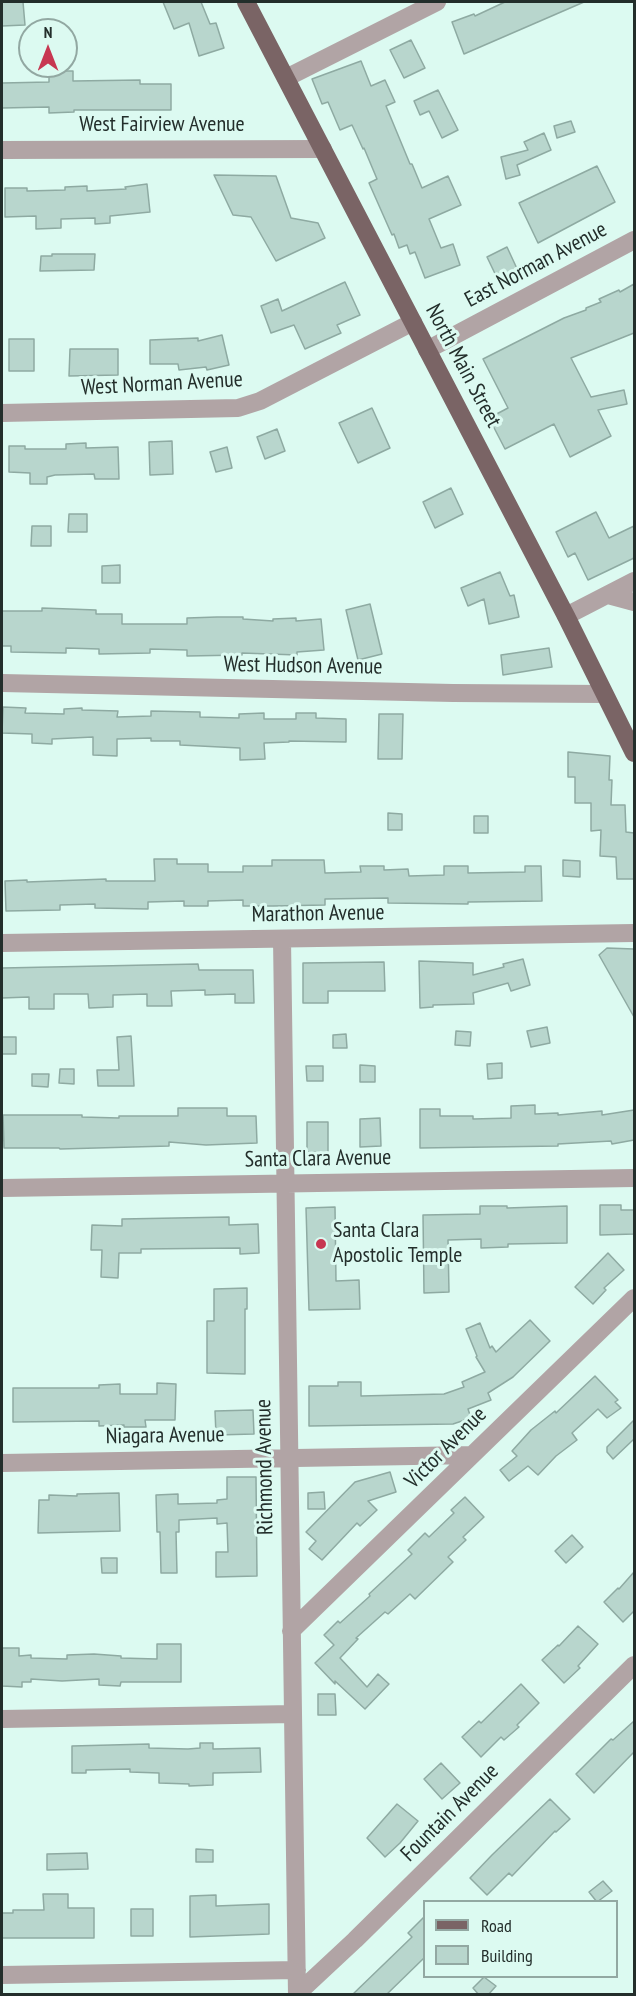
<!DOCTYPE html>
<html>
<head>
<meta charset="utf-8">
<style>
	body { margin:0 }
	#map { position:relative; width:636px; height:1996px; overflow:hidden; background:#dcfaf1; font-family:"PT Sans Narrow",sans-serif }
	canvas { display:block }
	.frame { position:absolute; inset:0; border:3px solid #232e2b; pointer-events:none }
	.legend { position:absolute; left:423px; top:1900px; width:195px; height:78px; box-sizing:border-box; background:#dcfaf1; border:2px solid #92a8a2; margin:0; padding:8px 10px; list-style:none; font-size:18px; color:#232e2b }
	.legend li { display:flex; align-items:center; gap:12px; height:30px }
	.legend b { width:30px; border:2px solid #92a8a2 }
	.north { position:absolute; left:18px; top:18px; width:60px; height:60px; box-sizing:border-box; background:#dcfaf1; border:2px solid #92a8a2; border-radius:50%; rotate:0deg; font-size:16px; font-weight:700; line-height:24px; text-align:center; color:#232e2b }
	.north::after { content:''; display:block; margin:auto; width:21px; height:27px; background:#c73751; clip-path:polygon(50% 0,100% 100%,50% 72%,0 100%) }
</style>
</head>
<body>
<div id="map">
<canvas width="636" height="1996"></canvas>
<div class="frame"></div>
<ul class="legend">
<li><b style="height:8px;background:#7a6465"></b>Road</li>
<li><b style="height:16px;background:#b8d6cd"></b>Building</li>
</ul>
<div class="north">N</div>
</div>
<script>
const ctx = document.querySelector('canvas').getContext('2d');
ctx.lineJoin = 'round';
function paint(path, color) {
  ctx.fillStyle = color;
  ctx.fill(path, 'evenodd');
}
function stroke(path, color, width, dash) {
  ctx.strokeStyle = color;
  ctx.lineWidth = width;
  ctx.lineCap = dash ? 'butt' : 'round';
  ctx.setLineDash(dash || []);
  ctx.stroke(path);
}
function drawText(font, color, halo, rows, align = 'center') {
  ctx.font = font + ' "PT Sans Narrow",sans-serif';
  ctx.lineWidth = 6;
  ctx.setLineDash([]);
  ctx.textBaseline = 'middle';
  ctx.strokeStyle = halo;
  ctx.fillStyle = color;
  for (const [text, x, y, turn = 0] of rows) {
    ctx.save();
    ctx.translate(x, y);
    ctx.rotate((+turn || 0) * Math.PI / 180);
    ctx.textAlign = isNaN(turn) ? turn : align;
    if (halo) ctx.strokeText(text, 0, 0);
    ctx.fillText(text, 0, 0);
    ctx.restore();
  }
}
const building = new Path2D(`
	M2,2h21l2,23 -23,1z
	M163,2h38l9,22 6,-1 8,25 -25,8 -10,-33 -15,6z
	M505,2h79l-120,52 -12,-32 22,-8 1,2z
	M411,40l14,28 -21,10 -14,-28z
	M361,61l10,25 14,-6 10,22 -9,4 24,58h2l10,24 26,-12 13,29 -32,14 12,29 12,-4 7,21 -35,13 -10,-26 -5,2 -3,-9 -8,3 -5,-14 -2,1 -23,-52 8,-4 -13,-31 -1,1 -11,-24 -12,5 -12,-28 -6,2 -10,-25z
	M49,71h24v10l67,-1v4h31v26h-97v2l-25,1v-6l-47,1v-25l47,-1z
	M438,90l20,40 -16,8 -13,-27 -9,4 -6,-14z
	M571,121l4,11 -18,6 -3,-12z
	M544,133l7,17 -34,15 3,10 -14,4 -5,-22 27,-7 -4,-8z
	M597,166l18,36 -77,41 -19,-40z
	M214,175l62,1 15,42 27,5 7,15 -49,23 -25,-44 -18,-2z
	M147,184l3,28 -40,4v7l-15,1v-6l-34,1v9l-25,1v-13l-31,1v-29h22v3l38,-1v-3l22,-1v5l39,-2 -1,-2z
	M507,247l12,26 -20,9 -12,-25z
	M52,254h43l-1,16 -54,1 1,-15h11z
	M345,282l15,33 -23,10 4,8 -36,16 -11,-24 -23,8 -10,-27 17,-7 4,12z
	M634,284v49l-63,25 20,39 33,-7 3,14 -29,6 13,26 -41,21 -16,-33 -49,25 -16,-31 19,-10 -25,-49 81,-41 22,-8v-2l15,-6 -2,-3 20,-9 1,2z
	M222,335l7,30 -22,5 -1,-3 -27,3 -1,-6h-28v-24l48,-2v3z
	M9,339h25v32h-25z
	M70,349h48v26l-49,1z
	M372,408l18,40 -32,15 -19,-40z
	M277,429l8,22 -20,8 -8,-22z
	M172,441l1,33 -23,1 -1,-33z
	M86,443v5l32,-1 1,32h-24l-1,-5 -39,1 -8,2v7h-17v-11l-21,-1v-26h16v3h41v-5z
	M227,447l5,21 -16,4 -6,-20z
	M451,488l12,26 -28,14 -12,-26z
	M596,512l13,26 25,-12v32l-46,22 -13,-27 -7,4 -12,-25z
	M69,514h18v18h-19z
	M32,526h19v20h-20z
	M120,565v18h-18v-17z
	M500,572l10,24 4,-1 5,22 -30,7 -5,-25 -16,7 -7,-18z
	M370,604l12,50 -24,6 -12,-50z
	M42,608l54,2v4h26v10h65v-6l30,-1h26v2l30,2v-2l23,-1v3l25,-2 3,31 -27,2v3l-55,-2v2l-55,1v-6l-37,-1v4l-51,1v-5l-33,-1v5l-55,-1v-6h-9v-35h40z
	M549,648l3,19 -49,8 -2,-20z
	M3,707l23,1 -1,5 39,1v-5l18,-1v2l36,1 -1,6 34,-1v-5l49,1v5l39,1v-4l25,-1v6h32v-6h20v5l30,1v23l-57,-1v1l-25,1 1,16 -25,1v-12l-60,-3v-4h-29v-3l-34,1v17l-24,-1v-18l-41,2v5l-20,-1v-9l-30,-1z
	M379,714h24l-1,45h-24z
	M568,752l42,4 -1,24h3l-1,25h14l1,27 8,1v46h-17l-1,-22 -16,-1 1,-26 -10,1v-28h-16v-26h-7z
	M388,813l14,1v16h-14z
	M474,816h14v17h-14z
	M154,859h23v5h31v8h35v-6h29v-6h52l1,13 36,-1 -1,-6h24v4l24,-1 1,7 35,-1v-9h24v7l57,-1v-6h16l1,35 -74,1v2l-80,-1v-5l-63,1v6l-52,1h-30v-6l-35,1v5h-24v-5l-36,1v7l-53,-1v-4l-35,1v5l-54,1 -1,-30 22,-1v2l79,-3v2h49z
	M563,860l17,1v16l-17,-1z
	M607,948l27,1v68l-35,-62z
	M523,959l7,26 -19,6 -3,-8 -35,10 1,11 -41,1v2l-13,1 -1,-47 54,2v12l31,-8 -1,-3z
	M384,962l1,29h-57v12h-25v-40z
	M198,964l1,6h54l1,33h-19v-9l-30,1v-5l-34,1 1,15h-25v-12l-34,1v12l-24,1 -1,-14h-34v15h-25v-12l-27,1v-30z
	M547,1027l3,16 -19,4 -4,-16z
	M456,1031l15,1 -1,14 -15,-1z
	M346,1034l1,14h-14v-13z
	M131,1036l3,50h-36l-1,-16h22l-2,-33z
	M2,1037h14v17h-14z
	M502,1063v15l-14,1 -1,-15z
	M360,1065l15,1v16h-15z
	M306,1066h17v15h-16z
	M60,1069h14v15l-15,-1z
	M32,1074h17l-1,13 -16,-1z
	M535,1105v9l23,-1v2l44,-4v4l32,-5v30l-22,4 -1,-3 -53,3v2l-138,2v-39h20v7h33v3l38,-1v-12z
	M178,1108h49v8h29l1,27 -51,2 -37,-3v4l-109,3 -1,-1h-55l-1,-33h79v2l37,1v-2h59z
	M380,1118l1,28 -21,1v-28z
	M307,1122h21v30h-21z
	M600,1205h21v5h13v24l-34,1z
	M480,1206h27v2l60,-2v37l-59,1v3l-27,1v-9l-33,1 1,52 -25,1 -1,-78 57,-1z
	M335,1207l1,74 23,-1 1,29 -51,1 -3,-102z
	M229,1217v8l29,-1 1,29 -19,1v-6l-99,1v4h-22l-1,25 -17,-1 1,-27h-11l1,-25 30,1v-7z
	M608,1253l16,17 -20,18 2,2 -13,14 -18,-17z
	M247,1288v21h-2v65l-38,-1v-52h7v-32z
	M530,1320l20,21 -37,36 -25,16 3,7 -23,9 3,9 -18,6 -144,2v-40h29v-4h23v14l83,-2 20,-7 -2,-5 23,-10 -9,-15 1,-1 -11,-27 14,-6 10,25 2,-2 4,6z
	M595,1376l23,24 -3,2 6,6 -14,10 -9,-9 -26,24 5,7 -21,16 -18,19 -10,-9 -19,15 -9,-11 17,-14 -5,-5 19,-21 24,-19 1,2z
	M157,1383l19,1 -1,36h-30l1,7h-22v-2l-25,1v-5l-86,1v-34h86v-3l21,-1v10h37z
	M253,1410l1,24 -38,1 -1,-24z
	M634,1420v19l-21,20 -6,-7v-5z
	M390,1472l6,20 -28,9 9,9 -17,16 -3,-3 -35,37 -13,-11 7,-8 -10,-9 49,-50z
	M227,1477h29l1,99 -41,1v-25h12l-1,-29 -10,1v-6l-38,2v12h-3l1,41h-16l-1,-41h-3l-1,-37 22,-1v10l39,-1v-3l10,-1z
	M324,1492l1,17h-17v-16z
	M119,1493l1,38 -82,2 1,-33h10v-5l28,1v-2z
	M465,1497l19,20 -21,20 3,3 -18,17 5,5 -38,37 -5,-5 -22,20 -3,-2 -29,26 2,1 -18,19 27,29 11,-13 11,10 -24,25 -30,-28v3l-20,-21 19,-18 -10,-10 14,-14 2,2 30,-27 -1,-2 43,-40 -4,-4 17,-17 4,4 25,-24 -3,-3z
	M572,1535l11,12 -17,16 -11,-12z
	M101,1558h16v15h-15z
	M634,1572v39l-11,11 -19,-20 14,-14 1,1z
	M578,1626l20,18 -20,22 2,2 -16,15 -22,-23 16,-15 1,1z
	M157,1644h24v38h-60l-1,4 -21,-1v-6l-37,2 -31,-2v3h-9v5l-20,-1v-38h17v8l12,-1v3l36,1v-4l27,-1 27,2v2l36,1z
	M521,1684l18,19 -22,22 2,2 -15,13 -3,-3 -20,20 -19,-20 17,-16 2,2z
	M318,1694h17l1,21h-18z
	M634,1721v31l-40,41 -18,-19 35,-35 2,1z
	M200,1743h13v6l47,-1 1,24 -48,1v12l-24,1v-2l-30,-1v-10l-29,-1v-3l-44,1v3h-14v-27l77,-2v4l39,1 12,-1z
	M441,1763l19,20 -18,16 -18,-20z
	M550,1799l20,20 -14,13 -1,-1 -43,45 -3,-3 -22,22 -17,-17 22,-23z
	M397,1804l21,17 -18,22 -15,14 -18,-19z
	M196,1849l17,1v12h-17z
	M87,1853l1,16 -41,1v-16z
	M603,1881l9,10 -15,11 -8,-10z
	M43,1894h25v14h26v30h-92v-25h11v-3h31z
	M216,1895v11l53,-2v30l-79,3v-41z
	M131,1909h22v27h-22z
	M424,1917v41l-38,37h-34l60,-58 -4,-4z
	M484,1977l12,9 -8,9h-9l-6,-7z`);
paint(building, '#b8d6cd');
stroke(building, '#8eaaa2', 1.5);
stroke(new Path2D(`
	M286,78l151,-76
	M2,150l321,-1
	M427,350l207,-110
	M2,413l236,-5 22,-7 153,-79
	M608,595l26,7
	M566,616l68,-35
	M2,683l451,10 151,1
	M282,939l15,1055
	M2,943l632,-10
	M2,1188l632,-10
	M2,1463l470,-8
	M291,1631l343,-333
	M2,1719l291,-5
	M2,1975l295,-5
	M297,1994l58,-54 279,-275`), '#b1a4a5', 18);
stroke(new Path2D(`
	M246,2l320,614 68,137`), '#7a6465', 18);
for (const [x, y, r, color] of [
	[321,1244,6,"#c73751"]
]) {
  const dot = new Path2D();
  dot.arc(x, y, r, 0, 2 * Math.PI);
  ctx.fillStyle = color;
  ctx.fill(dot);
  stroke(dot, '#dcfaf1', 2);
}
drawText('22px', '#232e2b', '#dcfaf1', [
	["West Fairview Avenue",162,125],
	["East Norman Avenue",536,265,-28],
	["North Main Street",463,366,62],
	["West Norman Avenue",162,384,-3],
	["West Hudson Avenue",303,666,1],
	["Marathon Avenue",318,914,-1],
	["Santa Clara Avenue",318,1159,-1],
	["Niagara Avenue",165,1436,-1],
	["Victor Avenue",446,1448,-45],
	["Richmond Avenue",265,1467,-91],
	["Fountain Avenue",450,1813,-45]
]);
drawText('22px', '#232e2b', '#dcfaf1', [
	["Santa Clara",333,1231],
	["Apostolic Temple",333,1256]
], 'left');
</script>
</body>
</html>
